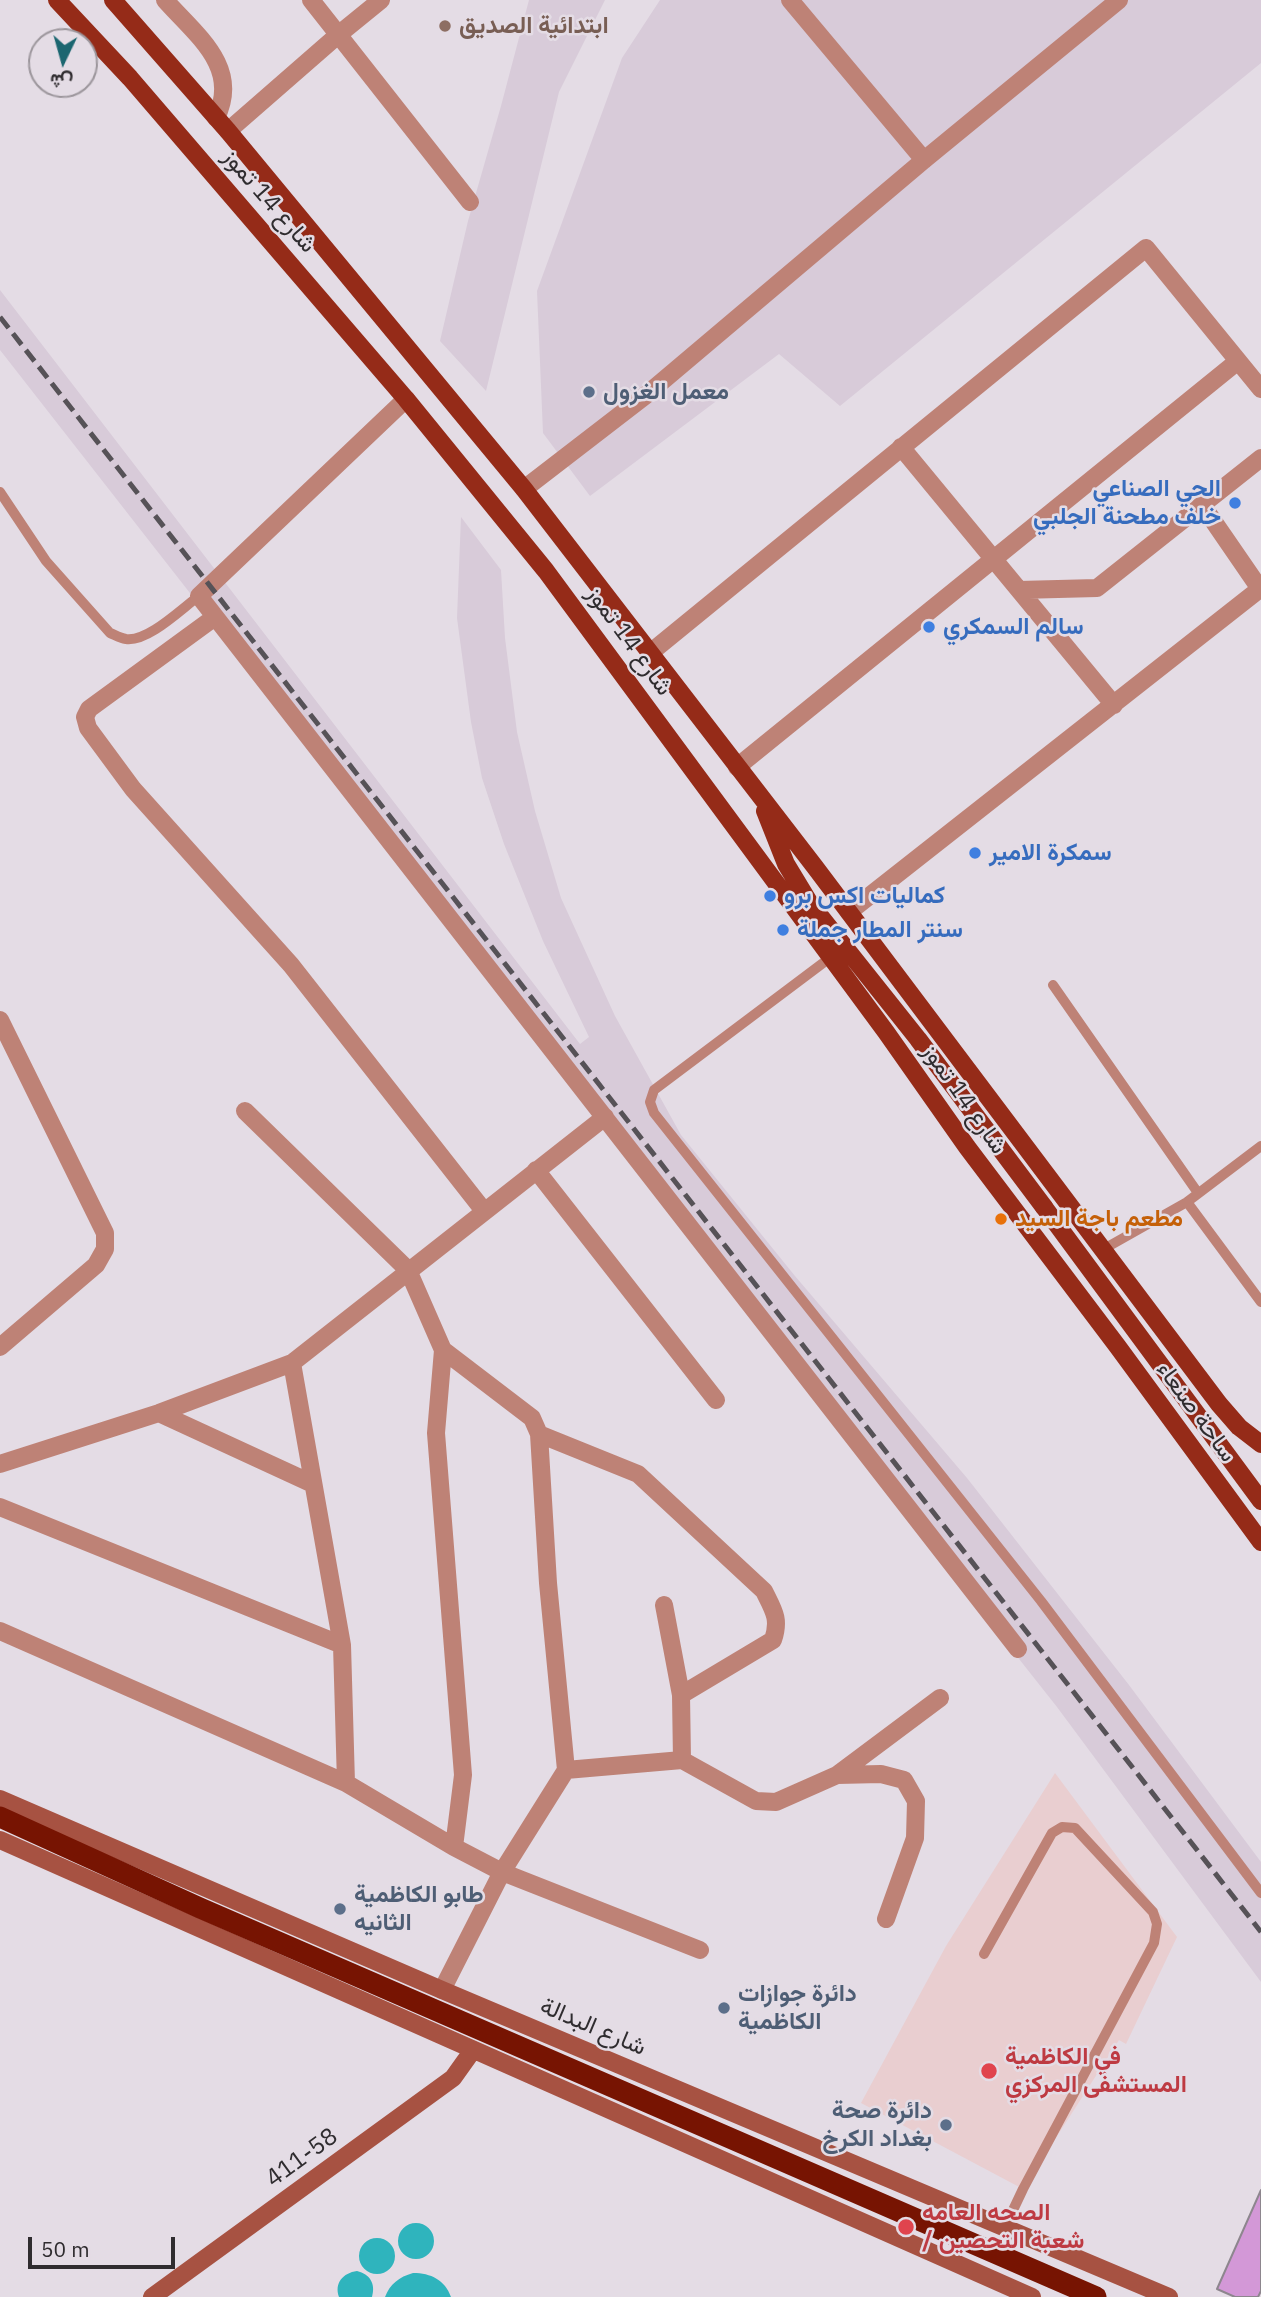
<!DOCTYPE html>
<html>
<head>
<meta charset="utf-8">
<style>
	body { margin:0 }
	#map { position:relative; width:1261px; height:2297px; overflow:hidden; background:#e4dce5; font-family:"IBM Plex Sans",Vazirmatn,sans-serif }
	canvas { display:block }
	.north { position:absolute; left:28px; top:28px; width:70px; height:70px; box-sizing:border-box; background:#e4dce5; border:2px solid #9c969c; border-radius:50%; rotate:185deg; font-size:19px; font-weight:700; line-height:28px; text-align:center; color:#2f2c2f }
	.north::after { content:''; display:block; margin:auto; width:24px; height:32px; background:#1b6670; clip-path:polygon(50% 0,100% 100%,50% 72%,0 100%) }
	.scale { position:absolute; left:28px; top:2237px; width:147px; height:32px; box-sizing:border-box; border:4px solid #2f2c2f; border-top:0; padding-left:9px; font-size:21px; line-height:24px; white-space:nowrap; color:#2f2c2f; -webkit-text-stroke:5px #e4dce5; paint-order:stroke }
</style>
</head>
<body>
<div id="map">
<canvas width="1261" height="2297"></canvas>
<div class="north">ش</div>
<div class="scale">50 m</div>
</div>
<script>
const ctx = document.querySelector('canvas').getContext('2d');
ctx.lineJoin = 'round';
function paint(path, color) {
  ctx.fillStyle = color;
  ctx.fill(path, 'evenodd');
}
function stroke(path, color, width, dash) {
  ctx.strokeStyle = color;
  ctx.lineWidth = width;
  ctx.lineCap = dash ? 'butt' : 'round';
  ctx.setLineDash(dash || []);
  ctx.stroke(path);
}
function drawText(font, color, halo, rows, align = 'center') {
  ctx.font = font + ' "IBM Plex Sans",Vazirmatn,sans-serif';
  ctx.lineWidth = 5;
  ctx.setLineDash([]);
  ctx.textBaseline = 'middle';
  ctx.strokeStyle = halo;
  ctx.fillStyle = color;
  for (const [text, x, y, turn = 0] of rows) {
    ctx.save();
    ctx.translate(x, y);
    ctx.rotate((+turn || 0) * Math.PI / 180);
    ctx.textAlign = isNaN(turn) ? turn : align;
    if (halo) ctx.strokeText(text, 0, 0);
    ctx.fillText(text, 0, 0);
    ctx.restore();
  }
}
paint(new Path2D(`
	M529,0h76l-46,92 -73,299 -46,-50 28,-120 33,-115z
	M660,0h601v63l-421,343 -61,-52 -189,142 -47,-63 -6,-142 85,-233z
	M0,290l580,754 9,-7 -46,-96 -39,-97 -22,-66 -11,-56 -14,-104 4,-101 40,53 4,68 12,94 18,79 26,87 54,118 66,119 114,141 172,202 162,207 132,177v120l-204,-275 -173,-219 -426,-552 -458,-586z`), '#d8cbd9');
paint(new Path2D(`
	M1055,1773l122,164 -51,107 -7,-4 -96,149 -162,-86 85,-157z`), '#e9ced0');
paint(new Path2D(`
	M398 2241a18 18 0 1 1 36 0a18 18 0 1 1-36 0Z
	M359 2256a18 18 0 1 1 36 0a18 18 0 1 1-36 0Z
	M357,2271c13,3 19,13 15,26h-33c-5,-14 4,-24 18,-26z
	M413,2273c18,0 32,7 38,24h-66c5,-13 14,-20 28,-24z`), '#2fb4bd');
const building = new Path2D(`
	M1261,2190v101l-3,6h-23l-18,-8z`);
paint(building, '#d398d7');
stroke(building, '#8d868e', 2);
stroke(new Path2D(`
	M0,492l46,69 64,72c5,2 10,5 16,6 22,3 55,-30 73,-43
	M831,957l-177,133 -4,12 4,11 387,488 220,292
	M1053,985l145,208
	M1187,1202l74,100
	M1102,1250l85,-48 74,-56
	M984,1954l68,-121 10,-6 13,1 78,84 4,12 -3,19 -131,246 -18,38`), '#be8276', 10);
stroke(new Path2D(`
	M165,0c31,35 76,67 51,118
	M311,0l159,202
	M790,0l134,160
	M228,131l110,-96 43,-35
	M406,399l-207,197 819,1053
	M901,447l213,258
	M524,489l122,-94 278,-235 195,-160
	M1203,506l57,83
	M1019,590l78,-2 164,-130
	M215,617l-126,92 -4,8 3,11 45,61 158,176 193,246
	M650,653l496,-405 115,141
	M737,767l501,-406
	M849,912l412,-324
	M0,1020l105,213v16l-9,16 -96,82
	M245,1111l163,159 35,80 -7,83 27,342 -9,72
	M536,1170l180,230
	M292,1363l50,282 4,138
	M159,1413l154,71
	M539,1434l99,40 126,117c10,20 16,28 9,49l-92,55
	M0,1464l159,-51 133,-50 313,-246
	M0,1507l342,138
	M664,1605l17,90 1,65
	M0,1631l346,152 108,64 48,25 198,78
	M566,1770l116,-10 74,41 20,1 61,-27 44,-1 23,6 12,21 -1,37 -29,81
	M837,1775l103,-77
	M442,1990l60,-118 64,-102 -18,-187 -9,-149 -7,-16 -89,-68`), '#be8276', 18);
stroke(new Path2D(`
	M0,1799l442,191 727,307
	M0,1840l1032,457
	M152,2297l301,-219 20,-28`), '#a75242', 18);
stroke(new Path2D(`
	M57,0l73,78 276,321 140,172 340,461 81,115 151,200 143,195
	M113,0l115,131 296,358 291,378 404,537 20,23 22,17
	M765,811l21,53 23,38 109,137 126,168`), '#952b18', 18);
stroke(new Path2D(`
	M0,1817l200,91 896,389`), '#771402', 21);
stroke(new Path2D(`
	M0,317l1261,1615`), '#565257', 5, [14, 7]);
stroke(new Path2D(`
	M1044,1207l217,294`), '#952b18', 18);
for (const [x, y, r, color] of [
	[445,26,7,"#8d6e63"],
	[589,392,7,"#5c6f8a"],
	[1235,503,7,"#3f7fe0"],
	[929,627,7,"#3f7fe0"],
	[975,853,7,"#3f7fe0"],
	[770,896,7,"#3f7fe0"],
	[783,930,7,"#3f7fe0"],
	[1001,1219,7,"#e8710a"],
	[340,1909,7,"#5c6f8a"],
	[724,2008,7,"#5c6f8a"],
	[989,2071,9,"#e0444e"],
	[946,2125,7,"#5c6f8a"],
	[906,2227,9,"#e0444e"]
]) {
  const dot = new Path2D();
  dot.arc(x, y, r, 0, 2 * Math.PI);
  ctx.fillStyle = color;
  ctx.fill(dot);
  stroke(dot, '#e4dce5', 2.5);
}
drawText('bold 24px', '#785e54', '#e4dce5', [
	["ابتدائية الصديق",459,26]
], 'left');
drawText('24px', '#2f2c2f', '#e4dce5', [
	["شارع 14 تموز",269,201,49],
	["شارع 14 تموز",629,641,54],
	["شارع 14 تموز",964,1099,55],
	["ساحة صنعاء",1196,1412,54],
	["شارع البدالة",593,2027,23],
	["411-58",302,2158,-36]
]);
drawText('bold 24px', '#4e5e75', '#e4dce5', [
	["معمل الغزول",603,392],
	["طابو الكاظمية",354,1895],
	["الثانيه",354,1923],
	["دائرة جوازات",738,1994],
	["الكاظمية",738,2022],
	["دائرة صحة",932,2111,"right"],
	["بغداد الكرخ",932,2139,"right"]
], 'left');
drawText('bold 24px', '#366cbe', '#e4dce5', [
	["الحي الصناعي",1221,489,"right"],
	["خلف مطحنة الجلبي",1221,517,"right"],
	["سالم السمكري",943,627],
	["سمكرة الامير",989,853],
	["كماليات اكس برو",784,896],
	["سنتر المطار جملة",797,930]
], 'left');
drawText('bold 24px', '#c56008', '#e4dce5', [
	["مطعم باجة السيد",1015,1219]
], 'left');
drawText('bold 24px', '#be3a42', '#e4dce5', [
	["في الكاظمية",1005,2057],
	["المستشفى المركزي",1005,2085],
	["الصحه العامه",922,2213],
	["/ شعبة التحصين",922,2241]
], 'left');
</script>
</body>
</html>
